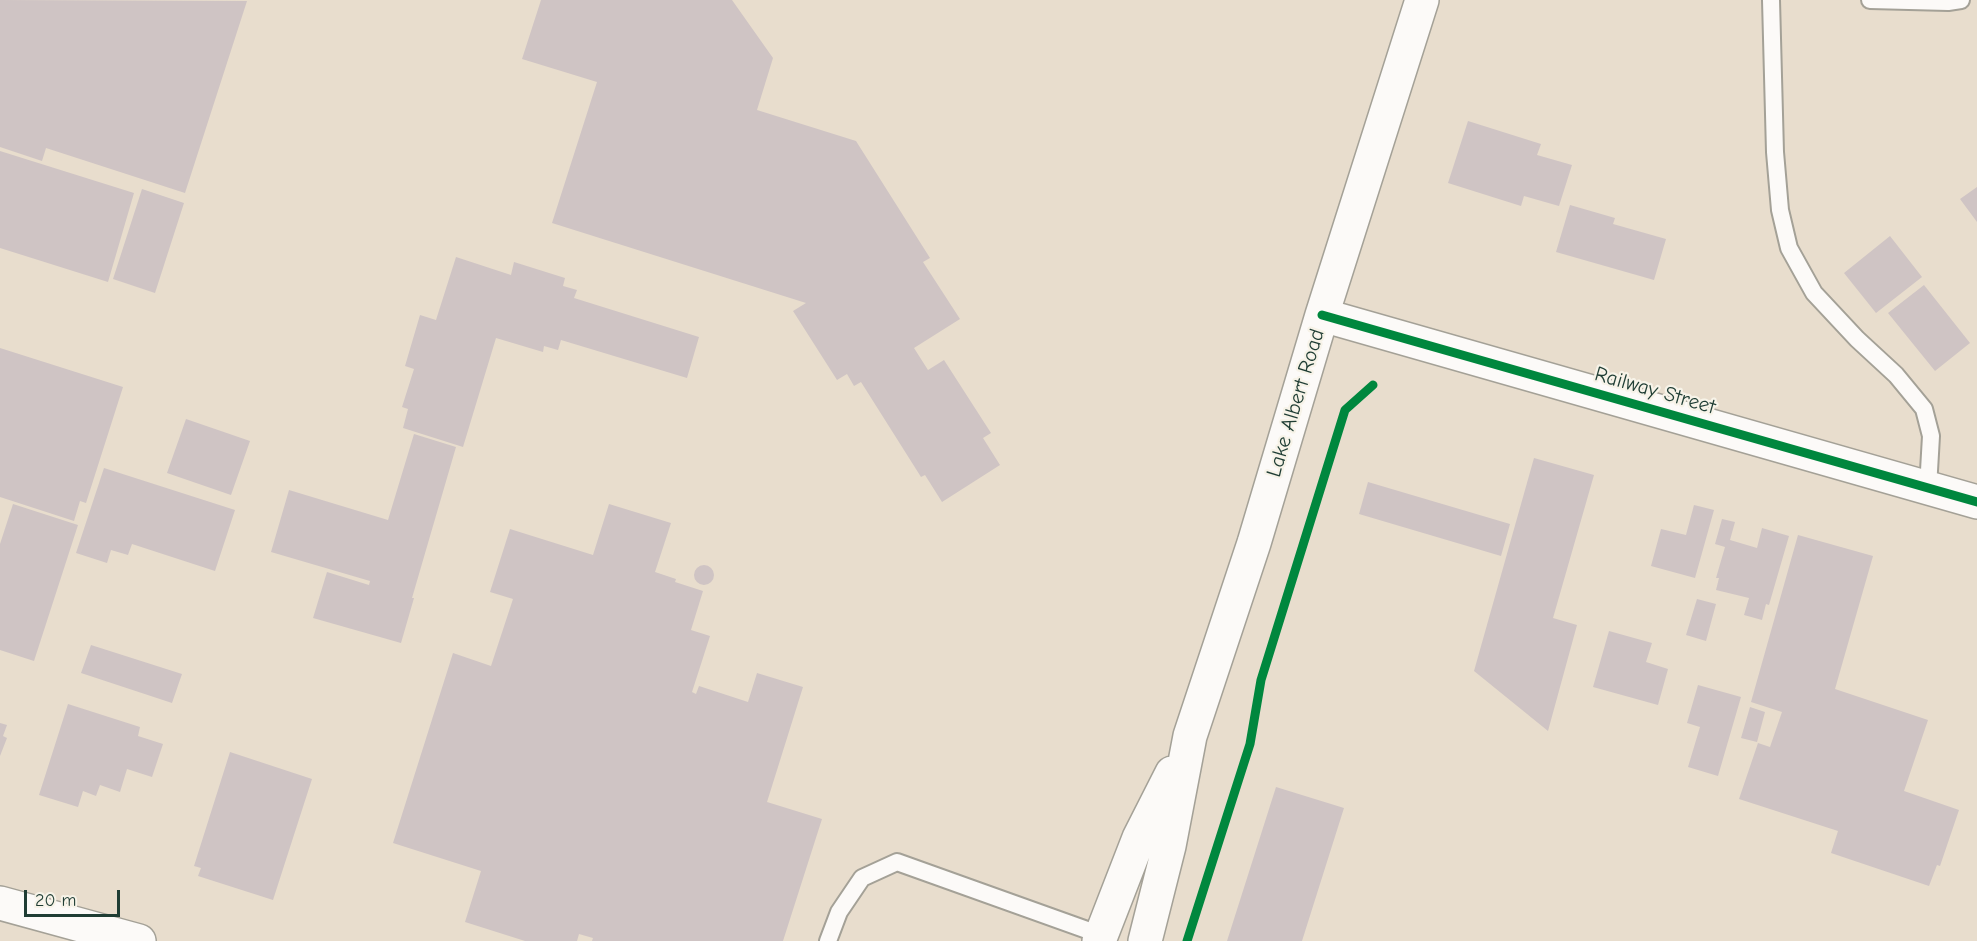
<!DOCTYPE html>
<html>
<head>
<meta charset="utf-8">
<style>
	body { margin:0 }
	#map { position:relative; width:1977px; height:941px; overflow:hidden; background:#e8ddcd; font-family:"Comic Neue",sans-serif }
	canvas { display:block }
	.scale { position:absolute; left:24px; top:890px; width:96px; height:27px; box-sizing:border-box; border:3px solid #1f3d34; border-top:0; padding-left:8px; font-size:18px; line-height:21px; white-space:nowrap; color:#1f3d34; -webkit-text-stroke:4px #f7f3e8; paint-order:stroke }
</style>
</head>
<body>
<div id="map">
<canvas width="1977" height="941"></canvas>
<div class="scale">20 m</div>
</div>
<script>
const ctx = document.querySelector('canvas').getContext('2d');
ctx.lineJoin = 'round';
function paint(path, color) {
  ctx.fillStyle = color;
  ctx.fill(path, 'evenodd');
}
function stroke(path, color, width, dash) {
  ctx.strokeStyle = color;
  ctx.lineWidth = width;
  ctx.lineCap = dash ? 'butt' : 'round';
  ctx.setLineDash(dash || []);
  ctx.stroke(path);
}
function drawText(font, color, halo, rows, align = 'center') {
  ctx.font = font + ' "Comic Neue",sans-serif';
  ctx.lineWidth = 4.5;
  ctx.setLineDash([]);
  ctx.textBaseline = 'middle';
  ctx.strokeStyle = halo;
  ctx.fillStyle = color;
  for (const [text, x, y, turn = 0] of rows) {
    ctx.save();
    ctx.translate(x, y);
    ctx.rotate((+turn || 0) * Math.PI / 180);
    ctx.textAlign = isNaN(turn) ? turn : align;
    if (halo) ctx.strokeText(text, 0, 0);
    ctx.fillText(text, 0, 0);
    ctx.restore();
  }
}
paint(new Path2D(`
	M0,0l247,1 -62,192 -139,-45 -4,13 -42,-14z
	M541,0h191l41,58 -16,52 99,31 74,117 -7,4 37,57 -46,29 14,22 16,-10 47,73 -8,5 17,27 -58,37 -17,-27 -4,2 -60,-95 -7,4 -7,-12 -10,6 -44,-69 13,-8 -254,-80 45,-141 -75,-23z
	M1468,121l73,23 -4,11 35,10 -13,41 -35,-10 -3,10 -73,-23z
	M0,151l134,42 -26,89 -108,-34z
	M1977,187v35l-17,-23z
	M142,189l42,14 -29,90 -42,-14z
	M1570,205l45,13 -2,6 53,15 -12,41 -98,-28z
	M1890,236l32,41 -46,36 -32,-40z
	M456,257l55,18 3,-13 51,16 -2,8 14,4 -3,8 125,39 -12,41 -126,-38 -3,10 -14,-4 -1,6 -47,-14 -33,109 -60,-19 5,-19 -6,-2 12,-38 -9,-3 15,-51 16,5z
	M1924,285l46,58 -35,28 -47,-58z
	M0,348l123,39 -37,116 -6,-2 -6,20 -74,-24z
	M186,419l64,22 -19,54 -64,-22z
	M414,434l42,13 -44,151h2l-13,45 -88,-25 14,-46 42,13 1,-4 -99,-29 18,-62 99,30z
	M1534,458l60,17 -41,143 24,7 -29,106 -74,-60z
	M104,468l131,42 -20,61 -83,-27 -4,11 -17,-5 -4,13 -31,-10z
	M1368,482l142,42 -9,32 -142,-42z
	M13,504l65,21 -44,136 -34,-11v-106z
	M609,504l62,19 -16,49 21,7 -1,3 28,9 -12,39 19,6 -18,56 4,2 3,-8 49,16 9,-29 46,14 -36,115 55,17 -39,122h-191l1,-3 -14,-4 -2,7h-52l-60,-19 16,-51 -88,-28 60,-190 38,13 22,-67 -23,-7 20,-63 83,26z
	M1694,505l20,5 -19,68 -44,-12 10,-37 25,6z
	M1722,519l13,3 -5,18 27,8 5,-20 27,8 -20,69 -3,-1 -4,16 -18,-5 5,-17 -33,-8 3,-12h-3l9,-31 -10,-3z
	M1798,535l75,21 -38,133 93,31 -24,71 55,19 -19,56 -3,-1 -8,21 -98,-33 7,-22 -99,-32 19,-56 12,4 12,-35 -31,-10z
	M694 575a10 10 0 1 1 20 0a10 10 0 1 1-20 0Z
	M1697,599l19,5 -10,37 -20,-6z
	M1609,631l43,12 -6,19 22,7 -10,36 -65,-18z
	M91,645l91,29 -10,29 -91,-30z
	M1698,685l43,12 -23,79 -30,-9 12,-40 -13,-4z
	M68,704l72,23 -2,9 25,8 -11,33 -25,-8 -7,23 -20,-7 -4,11 -13,-5 -5,16 -39,-12z
	M1750,707l15,5 -8,30 -16,-4z
	M0,723l7,2 -4,11 4,2 -7,18z
	M230,752l82,27 -39,121 -75,-24 3,-8 -7,-2z
	M1276,787l68,21 -42,133h-75z`), '#cfc4c4');
const lane = new Path2D(`
	M1771,0l4,152 5,58 9,38 25,45 43,46 39,36 28,34 7,27 -3,52
	M1870,0l78,2 13,-2
	M828,941l11,-29 23,-34 35,-16 204,73`);
const secondary = new Path2D(`
	M1322,315l655,187
	M1099,941l40,-103 33,-65
	M1145,941l24,-95 21,-110 64,-193 68,-228 100,-315`);
const highway = new Path2D(`
	M0,903l139,38`);
stroke(lane, '#a4a197', 20);
stroke(secondary, '#a4a197', 36);
stroke(highway, '#a4a197', 36);
stroke(lane, '#fcfaf8', 16);
stroke(secondary, '#fcfaf8', 33);
stroke(highway, '#fcfaf8', 33);
stroke(new Path2D(`
	M1322,315l655,187
	M1187,941l63,-197 11,-64 84,-270 28,-25`), '#00873e', 9);
drawText('21px', '#1f3d34', '#f7f3e8', [
	["Railway Street",1655,391,16],
	["Lake Albert Road",1296,403,-73]
]);
</script>
</body>
</html>
